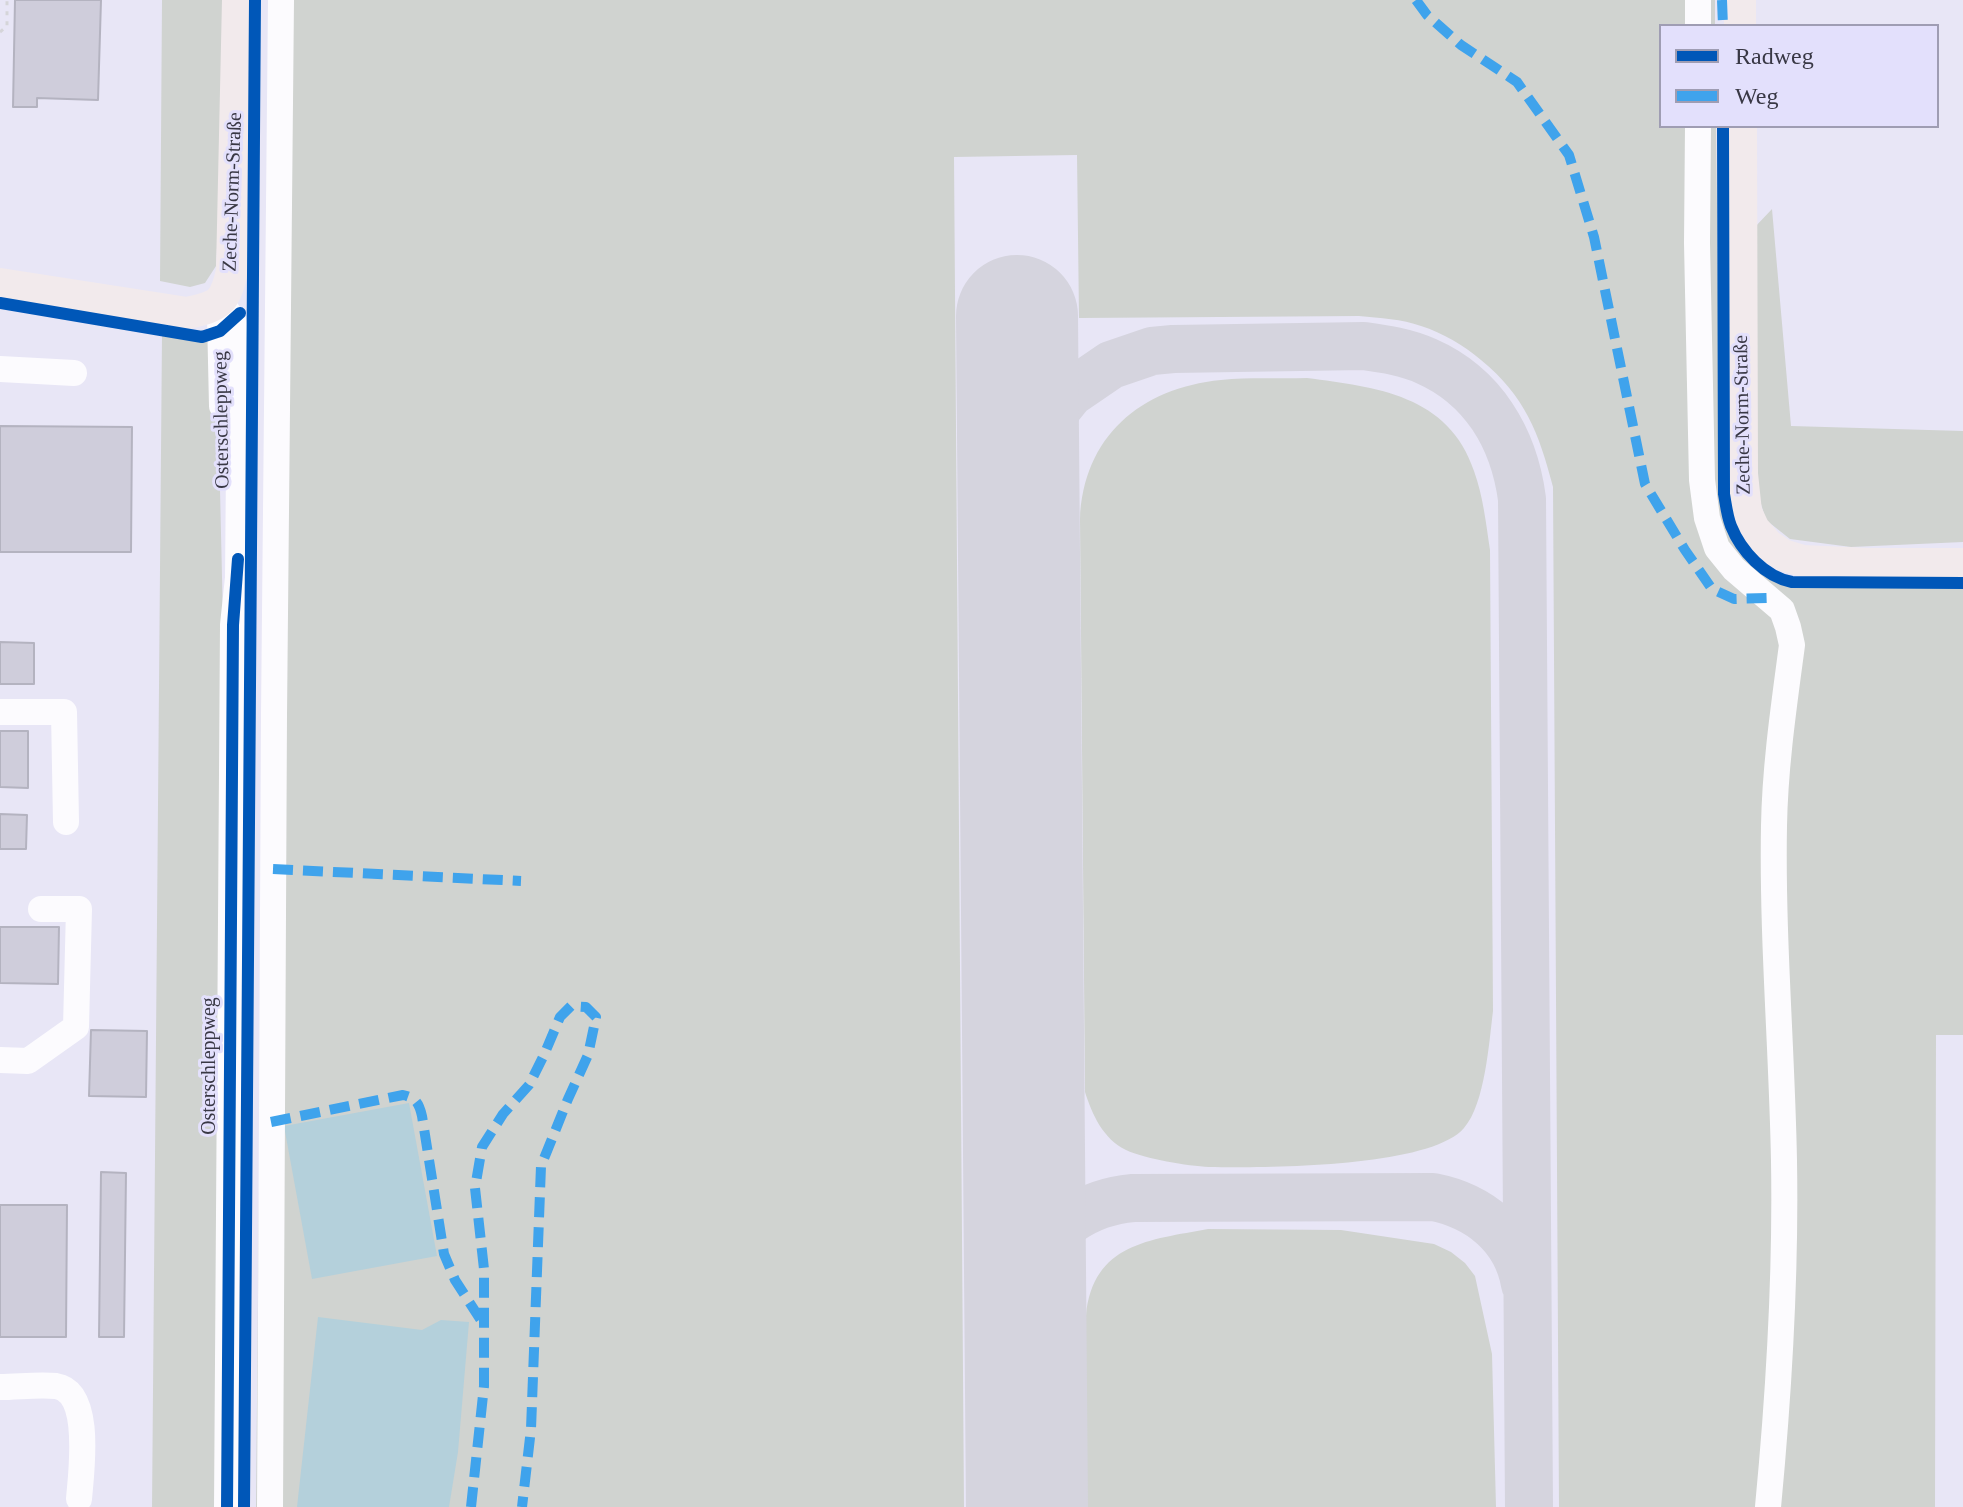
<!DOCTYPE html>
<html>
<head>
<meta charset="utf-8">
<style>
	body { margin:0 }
	#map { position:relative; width:1963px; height:1507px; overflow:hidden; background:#e8e6f6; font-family:Georgia,serif }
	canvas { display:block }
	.legend { position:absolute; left:1659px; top:24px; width:280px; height:104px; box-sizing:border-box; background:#e3e0fc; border:2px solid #9f9db3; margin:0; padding:10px 14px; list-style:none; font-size:24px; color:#393845 }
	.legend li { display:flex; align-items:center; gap:16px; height:40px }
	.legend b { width:40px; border:2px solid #9f9db3 }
</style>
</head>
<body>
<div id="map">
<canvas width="1963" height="1507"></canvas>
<ul class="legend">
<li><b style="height:10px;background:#0057b8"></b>Radweg</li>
<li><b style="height:10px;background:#3fa3ec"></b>Weg</li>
</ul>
</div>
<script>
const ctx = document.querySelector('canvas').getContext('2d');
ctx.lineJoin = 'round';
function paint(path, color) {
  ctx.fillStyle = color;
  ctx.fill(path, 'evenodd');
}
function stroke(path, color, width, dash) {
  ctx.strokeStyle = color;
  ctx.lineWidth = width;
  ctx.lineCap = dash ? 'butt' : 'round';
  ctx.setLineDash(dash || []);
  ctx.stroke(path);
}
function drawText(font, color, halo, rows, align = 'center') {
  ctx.font = font + ' Georgia,serif';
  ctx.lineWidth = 6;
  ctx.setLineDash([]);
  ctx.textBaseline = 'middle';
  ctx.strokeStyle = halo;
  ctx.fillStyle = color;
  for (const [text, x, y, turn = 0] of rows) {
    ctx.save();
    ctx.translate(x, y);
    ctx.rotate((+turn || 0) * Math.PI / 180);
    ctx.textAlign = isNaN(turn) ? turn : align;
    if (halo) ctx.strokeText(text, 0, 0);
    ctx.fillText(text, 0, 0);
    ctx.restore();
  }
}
paint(new Path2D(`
	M162,0h68l-14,266 -11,17 -15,4 -30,-6z
	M270,0h1445v26h-54v100h55l4,338 2,38 5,26 14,22 23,26 35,12 164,-2v449h-27l-1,472h-376l-6,-1020c-14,-54 -28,-91 -72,-127 -18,-15 -38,-27 -60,-34 -19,-7 -41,-8 -62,-10l-280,2 -2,-163 -123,2 10,1350h-708z
	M1772,209l19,217 172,5v111l-112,5 -61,-8 -24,-19 -10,-32 -2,-260z
	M162,334l49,8 6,16 7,306 -7,843h-65z
	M1307,378c69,9 142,17 167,93 9,25 12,52 16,79l3,461c-4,32 -8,93 -29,117 -34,40 -202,40 -255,39 -21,-1 -64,-8 -83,-17 -23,-11 -34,-36 -41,-58l-5,-572c3,-83 60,-132 141,-140 28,-3 58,-1 86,-2z
	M1208,1229l133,1 93,14 17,8 14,11 10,13 17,78 4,153h-410v-191c7,-73 64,-76 122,-87z`), '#d0d3d0');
paint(new Path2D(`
	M409,1103l28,153 -125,23 -28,-153z
	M318,1317l104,13 19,-10 28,2 -11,130 -9,55h-152z`), '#b4d0db');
stroke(new Path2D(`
	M1019,511l8,-45 18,-42 25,-31 41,-28 41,-14 21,-2 191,-3c21,3 42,6 62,15 57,25 88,77 96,138l7,1008
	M1025,1327c2,-19 1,-38 7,-56 15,-44 56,-69 101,-73l300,-1c46,9 84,39 92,87`), '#d5d4de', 48);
stroke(new Path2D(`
	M1017,316l10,1191`), '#d5d4de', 122);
const building = new Path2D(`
	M15,0h86l-3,100 -61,-2v9h-24z
	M0,426l132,1 -1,125h-131z
	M0,642l34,1v41h-34z
	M0,731h28v57l-28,-1z
	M0,814l27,1 -1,34h-26z
	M0,927h59l-1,57 -58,-1z
	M91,1030l56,1 -1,66 -57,-1z
	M101,1172l25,1 -2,164h-25z
	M0,1205h67l-1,132h-66z`);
paint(building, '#cfcddb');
stroke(building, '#b4b3c0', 2);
stroke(new Path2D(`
	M0,32l7,-6v-26`), '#d5d5d9', 3, [4, 6]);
stroke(new Path2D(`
	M1698,0v26
	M1698,126l-1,117 5,237 5,38 10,30 17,21 48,41 6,17 4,18c-8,60 -17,121 -18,181 -2,112 8,223 10,335 2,115 -5,231 -16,346
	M221,302l12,18 7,36 -2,222 -5,47 -6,882
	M220,317l2,89
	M0,369l74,4
	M0,712h64l2,110
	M0,1060l28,1 48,-34 3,-118h-38
	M0,1387c18,0 38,-3 56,-1 37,6 25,87 23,113
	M270,1507l4,-792 7,-715`), '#fcfbfe', 26);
stroke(new Path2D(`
	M1740,26v-26
	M1741,126l1,348 4,38 8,17 14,16 15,10 20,6 65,3h95
	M0,284l187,29c32,-7 38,-10 45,-42l6,-271`), '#f2eaec', 32);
stroke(new Path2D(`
	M1416,0l11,15 34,30 56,37 52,73 25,82 51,247 40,66 27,39 22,10 33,-1
	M1722,0l1,26
	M273,869l248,12
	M271,1122l132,-27c13,3 16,8 19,21l22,138 11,26 29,45
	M471,1507l13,-121v-117l-9,-81 7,-41 21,-33 26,-29 15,-30 16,-38 11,-11 15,1 10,10 -8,38 -20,44 -27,67 -10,263 -9,78`), '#3fa3ec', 10, [20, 10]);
stroke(new Path2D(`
	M1723,126l1,368c2,11 3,22 7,32 10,25 34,51 61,56l171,1
	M0,303l202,34 18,-6 20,-18
	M227,1507l6,-882 5,-66
	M244,1507l11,-1507`), '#0057b8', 12);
drawText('20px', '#393845', '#e3e0fc', [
	["Zeche-Norm-Straße",233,192,-88],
	["Zeche-Norm-Straße",1743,415,-91],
	["Osterschleppweg",222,420,-91],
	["Osterschleppweg",210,1066,-90]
]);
</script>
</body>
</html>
